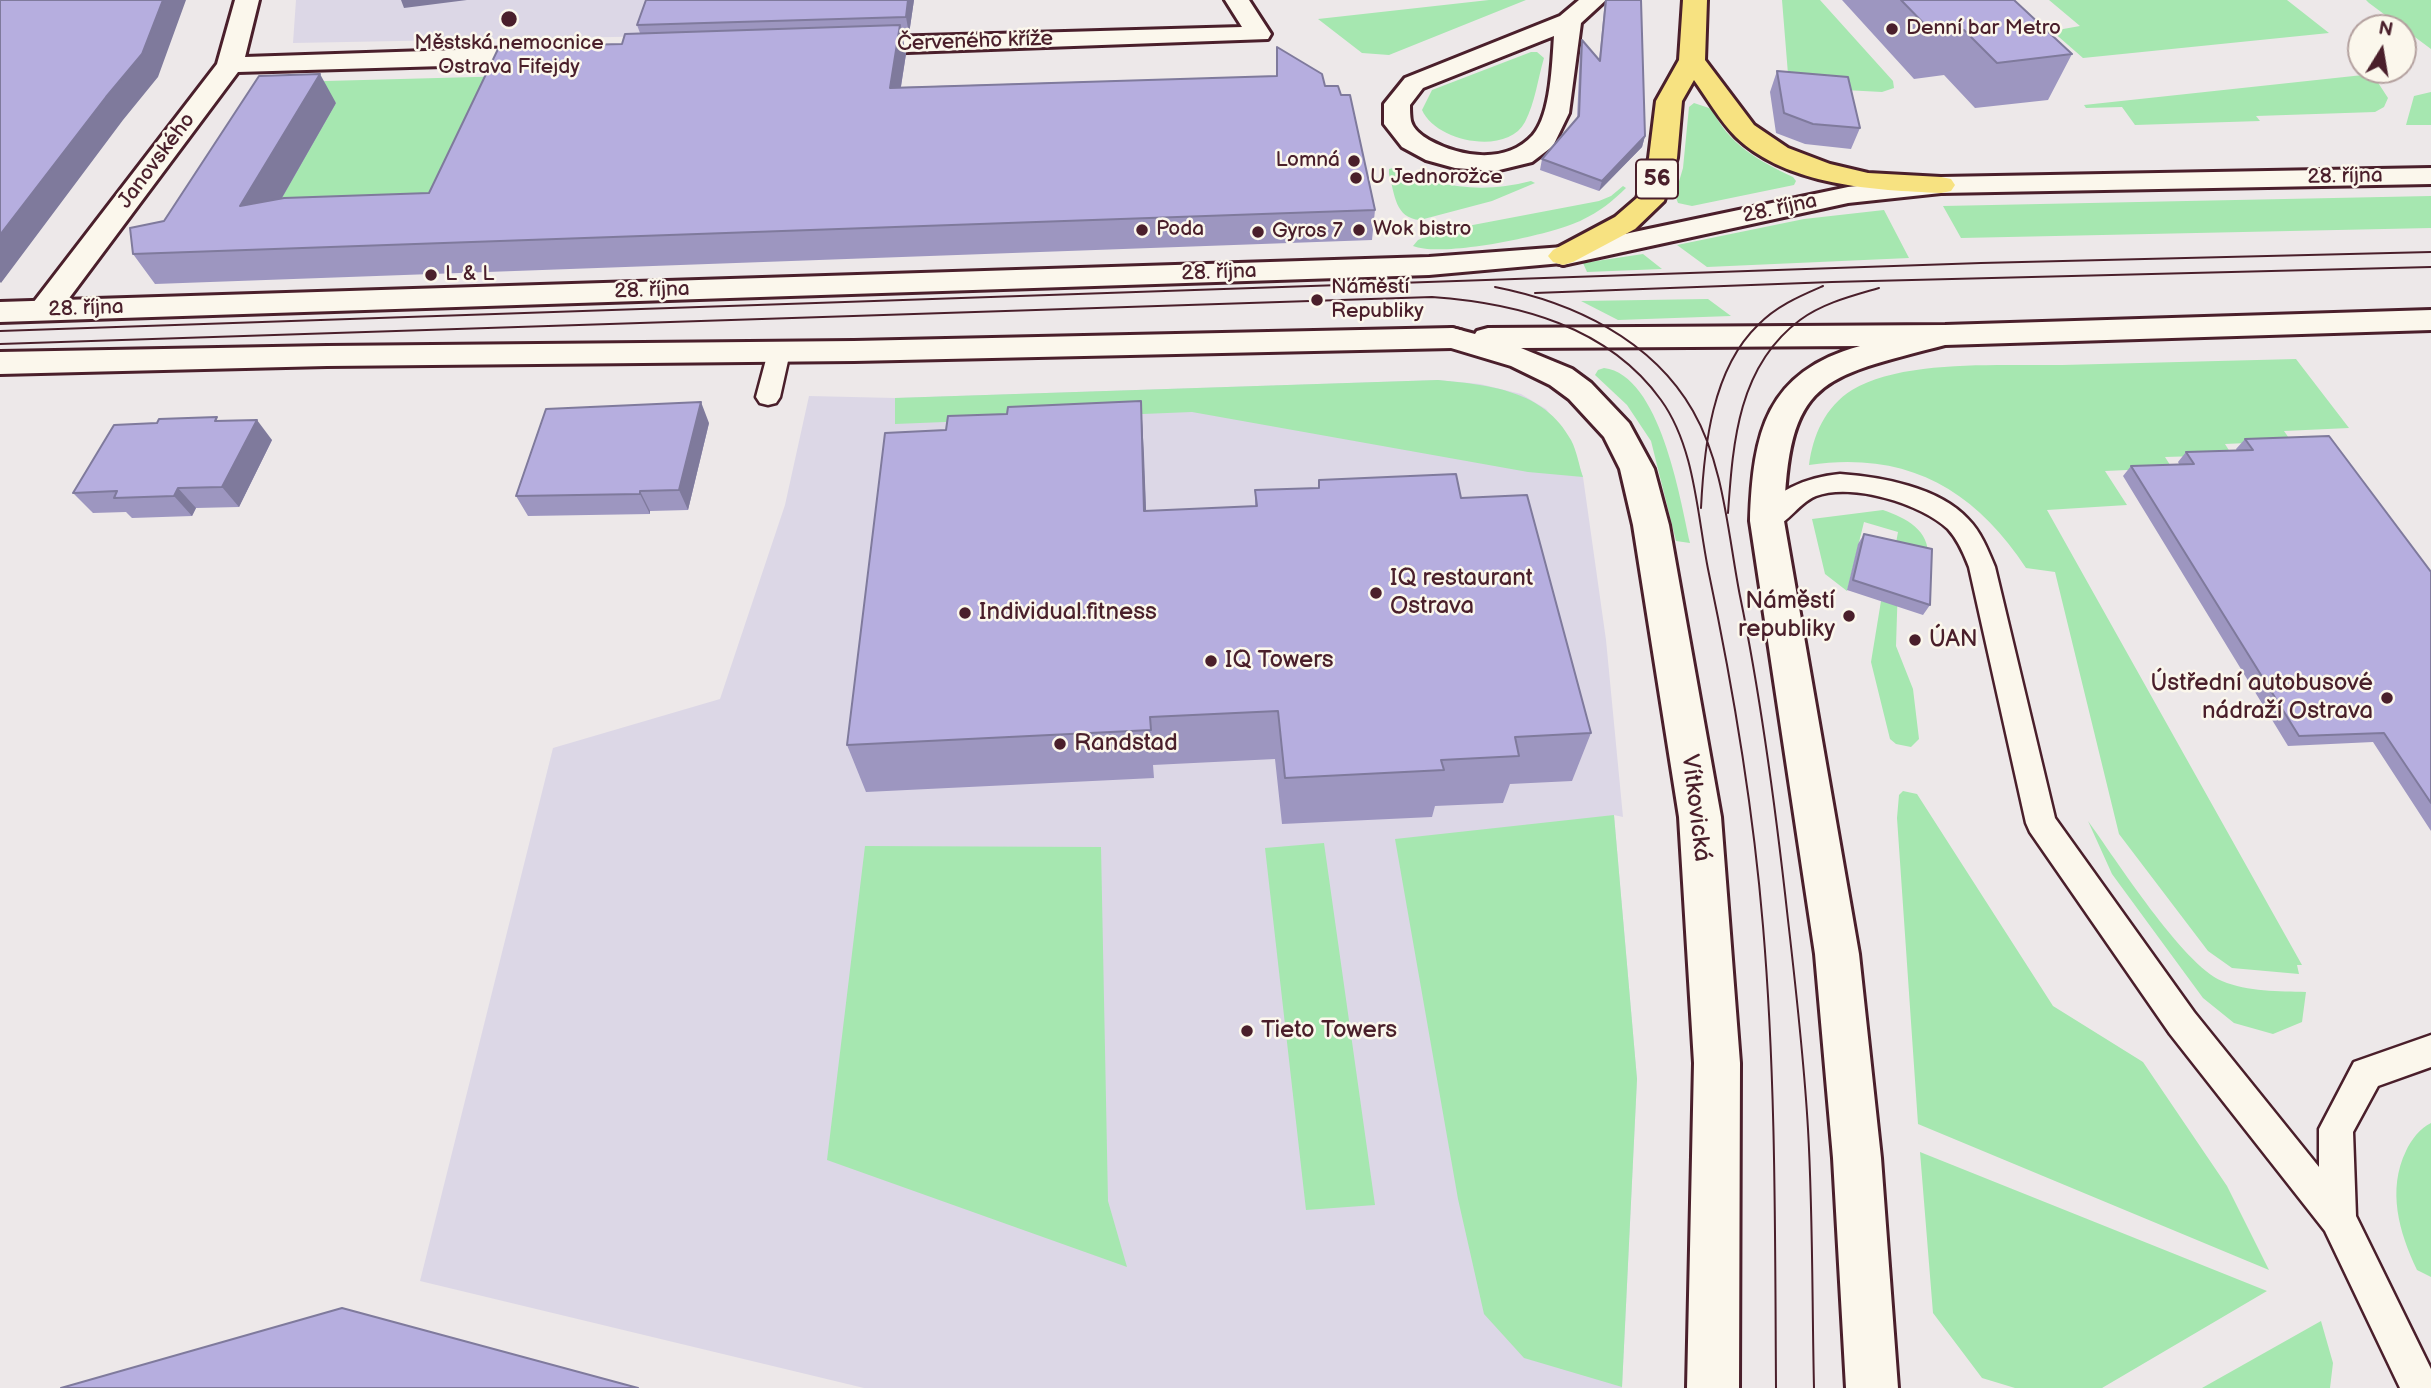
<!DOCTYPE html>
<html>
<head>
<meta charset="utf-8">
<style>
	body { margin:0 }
	#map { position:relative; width:2431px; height:1388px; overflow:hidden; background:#ede8e9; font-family:"Balsamiq Sans",sans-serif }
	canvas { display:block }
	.north { position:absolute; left:2347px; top:14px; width:70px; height:70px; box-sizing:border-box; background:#fbf7ec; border:2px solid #b4a19f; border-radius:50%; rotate:11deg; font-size:19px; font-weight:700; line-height:28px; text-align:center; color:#4a1f2b }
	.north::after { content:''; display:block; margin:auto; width:24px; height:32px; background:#4a1f2b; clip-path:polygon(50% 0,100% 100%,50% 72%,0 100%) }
</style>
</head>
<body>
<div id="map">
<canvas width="2431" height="1388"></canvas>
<div class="north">N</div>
</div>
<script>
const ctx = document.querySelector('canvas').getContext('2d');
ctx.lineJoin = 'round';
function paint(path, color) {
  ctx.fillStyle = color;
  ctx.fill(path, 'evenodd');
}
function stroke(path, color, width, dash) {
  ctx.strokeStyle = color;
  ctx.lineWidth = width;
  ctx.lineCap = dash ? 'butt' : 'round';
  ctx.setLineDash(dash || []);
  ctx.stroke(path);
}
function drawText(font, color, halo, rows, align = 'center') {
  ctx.font = font + ' "Balsamiq Sans",sans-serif';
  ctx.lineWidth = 5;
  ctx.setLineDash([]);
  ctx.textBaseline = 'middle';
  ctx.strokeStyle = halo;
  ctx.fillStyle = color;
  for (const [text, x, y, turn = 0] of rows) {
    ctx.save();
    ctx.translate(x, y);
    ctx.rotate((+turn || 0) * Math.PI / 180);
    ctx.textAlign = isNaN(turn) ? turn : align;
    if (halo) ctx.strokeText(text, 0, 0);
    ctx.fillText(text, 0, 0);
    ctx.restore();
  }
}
paint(new Path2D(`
	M296,0h434l-11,35 -426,8z
	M1438,380l42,4 41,10 25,15 25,32 12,36 23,163 17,177 -9,-2 23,264 -15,309h-758l-444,-107 133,-533 167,-49 65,-194 24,-109 86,2z`), '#dcd7e6');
paint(new Path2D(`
	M1489,0h37l-137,55 -27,-2 -44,-34z
	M1782,0h38l73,81 1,7 -12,4 -75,-4 -19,-14z
	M2049,0h238l42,33 -246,25 -31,-27 28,-5z
	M2366,0h65v49l-62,-46z
	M1531,52h6l7,6c-6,20 -9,45 -19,64 -18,34 -89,20 -103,-12l10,-20z
	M2363,75l12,3 13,20 -4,9 -9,5 -119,4 4,5 -125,4 -13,-18 -36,1 -2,-3z
	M512,76l-60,131 -190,23 74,-128 -60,2 13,-22z
	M2431,92v33h-25l8,-29z
	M1694,103l18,6c16,35 47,52 81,68l3,4 -2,4 -102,21 -14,-3 -3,-8 8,-27 6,-61z
	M1393,168c47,19 88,26 138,13l4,2 -43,18 -72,19c-25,-2 -25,-25 -31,-46v-5z
	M1623,186l3,2c-13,13 -27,24 -44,32 -30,15 -139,38 -169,26l5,-6 18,-8 163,-31 12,-5z
	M2431,196v32l-470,10 -18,-32z
	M1884,210l25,48 -202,9 -30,-22 127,-26z
	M1643,254l19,15 -75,3 -4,-9z
	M1708,299l23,17 -113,4 -37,-19z
	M2296,359l53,69 -65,3 7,10 -66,3 7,11 -67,2 7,11 -67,3 22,34 -80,5 255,455h-5l2,9 -67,-6 -24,-17 -89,-117 -64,-262 -29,-4c-53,-80 -120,-117 -217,-103 4,-30 16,-58 43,-75 51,-31 150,-24 210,-25 78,-2 156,-4 234,-6z
	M1604,368c56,7 76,130 86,175l-14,-2 -25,-100 -24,-36 -32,-30 3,-5z
	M1438,380c51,5 106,10 133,60 6,11 8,26 12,37l-55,-5 -336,-60 -297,12v-26z
	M1883,510c23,8 47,20 45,48l-29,-6 -3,94 17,43 6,50 -8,8 -15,-3 -6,-5 -19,-77 10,-61 4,1 13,-70 -34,-10 -17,69 -22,-17 -13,-55z
	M1903,791l14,3 136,212 90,56 84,124 42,84 -351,-146 -21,-306 2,-23z
	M1614,815l23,264 -15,308 -98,-29 -40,-44 -26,-115 -63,-360z
	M2088,821c27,37 95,144 134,160 26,11 57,10 84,11l-4,30 -29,12 -39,-11 -31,-25 -91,-124z
	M1324,843l51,362 -69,5 -41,-362z
	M865,846l236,1 7,354 19,66 -300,-107z
	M2431,1123v154l-14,-7c-18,-38 -30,-80 -11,-119 5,-11 14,-23 25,-28z
	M1920,1152l347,139 -165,97h-87l-33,-10 -49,-65z
	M2321,1321l12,42 -3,25h-128z`), '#a6e7b0');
const service = new Path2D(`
	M779,344l8,3 3,5 -10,45 -4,6 -8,2 -8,-2 -4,-6 12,-45 3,-5z
	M1840,474c41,3 99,13 128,45 13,13 20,31 27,48l60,251 139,194 125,155v-38l35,-67 77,-27v32l-53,19 -25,46 3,84 75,153v19h-31l-75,-157 -155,-197 -140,-202 -4,-9 -57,-256c-5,-13 -11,-27 -21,-38 -26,-25 -97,-47 -132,-33 -21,8 -33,39 -58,32l-4,-7c17,-30 53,-44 86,-47z`);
const minor = new Path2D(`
	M235,0h24l-14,57 302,-10 9,3 4,5 -4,5 -9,3 -309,9 -183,245 -11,3 -11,-3 -4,-7 4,-7 184,-239z
	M1225,0h24l22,34 -3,5 -416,15 -9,-3 -4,-5 4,-5 9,-3 390,-11z
	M1579,0h27l-25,23 -12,90 -16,33 -21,16 -37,9 -40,-3 -29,-8 -24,-13 -18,-23v-20l21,-26 155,-62zM1554,36c-2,27 -3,78 -21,99 -27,30 -73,22 -104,5 -7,-4 -16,-11 -18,-19 -1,-5 -1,-11 -1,-16l13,-17z`);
const tertiary = new Path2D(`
	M2431,168v16l-490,9 -93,10 -285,62 -10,-3 -5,-6 5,-6 10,-3 285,-60 93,-10z
	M2431,310v20l-486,15c-125,33 -157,33 -161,176l75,433 22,204 17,230h-52l-13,-230 -18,-204 -65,-433c3,-89 16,-149 110,-175l-339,2 51,21 19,14 38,40 25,46 15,56 52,292 19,246 -1,325h-52l7,-325 -15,-246 -46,-292 -13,-56 -16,-32 -35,-38 -19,-14 -39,-19 -70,-21 -5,-7 5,-7 11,-3 23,6 2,-3 11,-3 457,-3z`);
const secondary = new Path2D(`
	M1563,247l10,3 5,6 -5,6 -144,13 -1429,47v-20l1429,-45z
	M1452,328l11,3 5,7 -5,7 -11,3 -598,13 -527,5 -327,8v-22l327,-6 527,-5z`);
const trunk = new Path2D(`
	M1683,0h24l-2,60 49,65 34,23 42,16 38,9 73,4 10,2 4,6 -4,6 -10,2c-66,-3 -154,-7 -205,-56 -16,-16 -29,-39 -42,-57l-12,21 -5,57 -13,43 -29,28 -62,33 -10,3 -10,-3 -5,-6 5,-6 62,-33 22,-19 12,-40 7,-57 23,-41z`);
stroke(service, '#4a1f2b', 5);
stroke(minor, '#4a1f2b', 6);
stroke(tertiary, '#4a1f2b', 6);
stroke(secondary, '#4a1f2b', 6);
stroke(trunk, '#4a1f2b', 6);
paint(service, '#fbf7ec');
paint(minor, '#fbf7ec');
paint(tertiary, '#fbf7ec');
paint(secondary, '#fbf7ec');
paint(trunk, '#f7e281');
stroke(new Path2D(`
	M1495,287c77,15 157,52 198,124 31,54 35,124 47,185 22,107 36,215 48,324 8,69 16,139 20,209 5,86 4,173 6,259
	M1535,293l297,-11 599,-15
	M0,331l1981,-68 450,-11
	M0,344l1432,-47c85,6 176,29 229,103 34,47 36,114 47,169 25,118 45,237 55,357 13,153 12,308 13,462
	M1701,508c3,-61 11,-139 57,-183 18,-19 42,-29 65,-39
	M1728,513c5,-71 10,-147 72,-193 23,-17 52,-24 79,-32`), '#4a1f2b', 2);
paint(new Path2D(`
	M914,0l-5,34 -7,1 4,19 -5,33 375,-11 1,-29 48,39 16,9 34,115 -3,30 -1217,44 -22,-30 31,-33 172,-118 -54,95 147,-5 193,-149 18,-11 -3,-8z
	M1605,0h36l4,136 -3,11 -43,44 -59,-21 2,-11 35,-40 3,-68 2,-11 17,20z
	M1842,0h172l58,54 -24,46 -73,8 -31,-33 -30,4z
	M1777,71l83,57 -9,21 -46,-5 -29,-11 -6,-41z
	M1141,401l5,110 109,-5v-16l63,-2 1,-8 142,18 130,235 -19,48 -62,3 -7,19 -68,3 -3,11 -150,7 -7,-65 -122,6 1,13 -288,14 -19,-47 99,-315z
	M220,421l52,19 -33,67 -43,1 -4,8 -60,2 -6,-6 -33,1 -20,-20z
	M709,423l-21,87 -38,1v3l-122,2 -12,-20z
	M2245,439l186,133v259l-58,-89 -85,4 -165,-270 8,-10 48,-2 -1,-2 8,-10 51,-1 -1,-2z
	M1864,534l66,71 -7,10 -76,-25 11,-46z`), '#9d96c0');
paint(new Path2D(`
	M163,0h23l-28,77 -35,43 -122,163 -1,-1v-47z
	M401,0h66l-63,8z
	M908,0h6l-5,34 -3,-17z
	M900,25l6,29 -10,63 -6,-29z
	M320,74l16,29 -76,133 -20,-30z
	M1645,136l-3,11 -43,44 3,-10z
	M1141,401l3,54 4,108 -4,-52z
	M701,402l8,21 -21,87 -9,-20z
	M257,420l15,20 -33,67 -17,-20z
	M178,488l18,20 -4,8 -18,-20z
	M640,491l10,20v3l-10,-20z`), '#7f7a9c');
const building = new Path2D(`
	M0,0h163l-21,54 -36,43 -106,138z
	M646,0h262l-2,17 -269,8z
	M1606,0h35l4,136 -43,45 -60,-22 37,-43 3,-76 18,21z
	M1901,0h113l58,54 -75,9 -33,-33 -30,4z
	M900,25l-10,63 387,-12v-29l45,27 3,12h13l3,9h9l25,115 -1242,44 -3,-26 34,-7 95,-145 61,-2 -80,132 44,-8 145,-5 70,-146 123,-3 3,-10z
	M1777,71l71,6 12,51 -47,-4 -29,-11z
	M1141,401l3,110 113,-5 -2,-16 64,-2v-8l137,-6 5,24 66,-3 64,238 -76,4 4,19 -78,4 3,10 -159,8 -7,-67 -128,6 1,13 -304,15 38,-312 61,-3 2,-14 59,-2 1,-7z
	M701,402l-22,88 -39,1v3l-124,2 30,-87z
	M217,417l-2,4 42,-1 -35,67 -44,1 -4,8 -60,2 3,-7 -44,2 41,-68 43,-2 2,-4z
	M2329,436l102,136v231l-47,-70 -85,3 -168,-270 63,-2 -8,-12 67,-2 -8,-11z
	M1864,534l68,15 -2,56 -77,-25z
	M342,1308l296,80h-577z`);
paint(building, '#b6aedf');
stroke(building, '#7f7a9c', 2);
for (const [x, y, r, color] of [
	[509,19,9,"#4a1f2b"],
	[1892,29,7,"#4a1f2b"],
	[1354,161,7,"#4a1f2b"],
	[1356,178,7,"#4a1f2b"],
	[1142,230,7,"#4a1f2b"],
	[1359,230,7,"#4a1f2b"],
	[1258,232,7,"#4a1f2b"],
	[431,275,7,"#4a1f2b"],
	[1317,300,7,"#4a1f2b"],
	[1376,593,7,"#4a1f2b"],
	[965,613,7,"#4a1f2b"],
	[1849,616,7,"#4a1f2b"],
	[1915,640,7,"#4a1f2b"],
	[1211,661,7,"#4a1f2b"],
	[2387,698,7,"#4a1f2b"],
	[1060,744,7,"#4a1f2b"],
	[1247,1031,7,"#4a1f2b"]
]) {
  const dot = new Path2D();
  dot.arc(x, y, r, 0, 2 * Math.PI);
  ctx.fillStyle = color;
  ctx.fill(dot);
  stroke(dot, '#fbf7ec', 2.5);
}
drawText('21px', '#4a1f2b', '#fbf7ec', [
	["Denní bar Metro",1906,29],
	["Městská nemocnice",509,44,"center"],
	["Ostrava Fifejdy",509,68,"center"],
	["Lomná",1340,161,"right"],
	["U Jednorožce",1370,178],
	["Poda",1156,230],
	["Wok bistro",1373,230],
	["Gyros 7",1272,232],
	["L & L",445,275],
	["Náměstí",1331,288],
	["Republiky",1331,312]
], 'left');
drawText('21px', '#4a1f2b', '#fbf7ec', [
	["Červeného kříže",975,42,-2],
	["Janovského",157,161,-53],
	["28. října",2345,177,-1],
	["28. října",1780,209,-12],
	["28. října",1219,273,-2],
	["28. října",652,291,-2],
	["28. října",86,309,-2]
]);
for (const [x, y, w] of [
	[1657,179,42]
]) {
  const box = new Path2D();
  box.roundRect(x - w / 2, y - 19.5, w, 39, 5);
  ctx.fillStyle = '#fbf7ec';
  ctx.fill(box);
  stroke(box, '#4a1f2b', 2);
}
drawText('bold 23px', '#4a1f2b', null, [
	["56",1657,179]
]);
drawText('24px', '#4a1f2b', '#fbf7ec', [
	["IQ restaurant",1390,579],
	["Ostrava",1390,607],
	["Náměstí",1835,602,"right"],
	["republiky",1835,630,"right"],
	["Individual.fitness",979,613],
	["ÚAN",1929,640],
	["IQ Towers",1225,661],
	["Ústřední autobusové",2373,684,"right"],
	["nádraží Ostrava",2373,712,"right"],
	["Randstad",1074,744],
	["Tieto Towers",1261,1031]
], 'left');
drawText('24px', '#4a1f2b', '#fbf7ec', [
	["Vítkovická",1695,808,83]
]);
</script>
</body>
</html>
